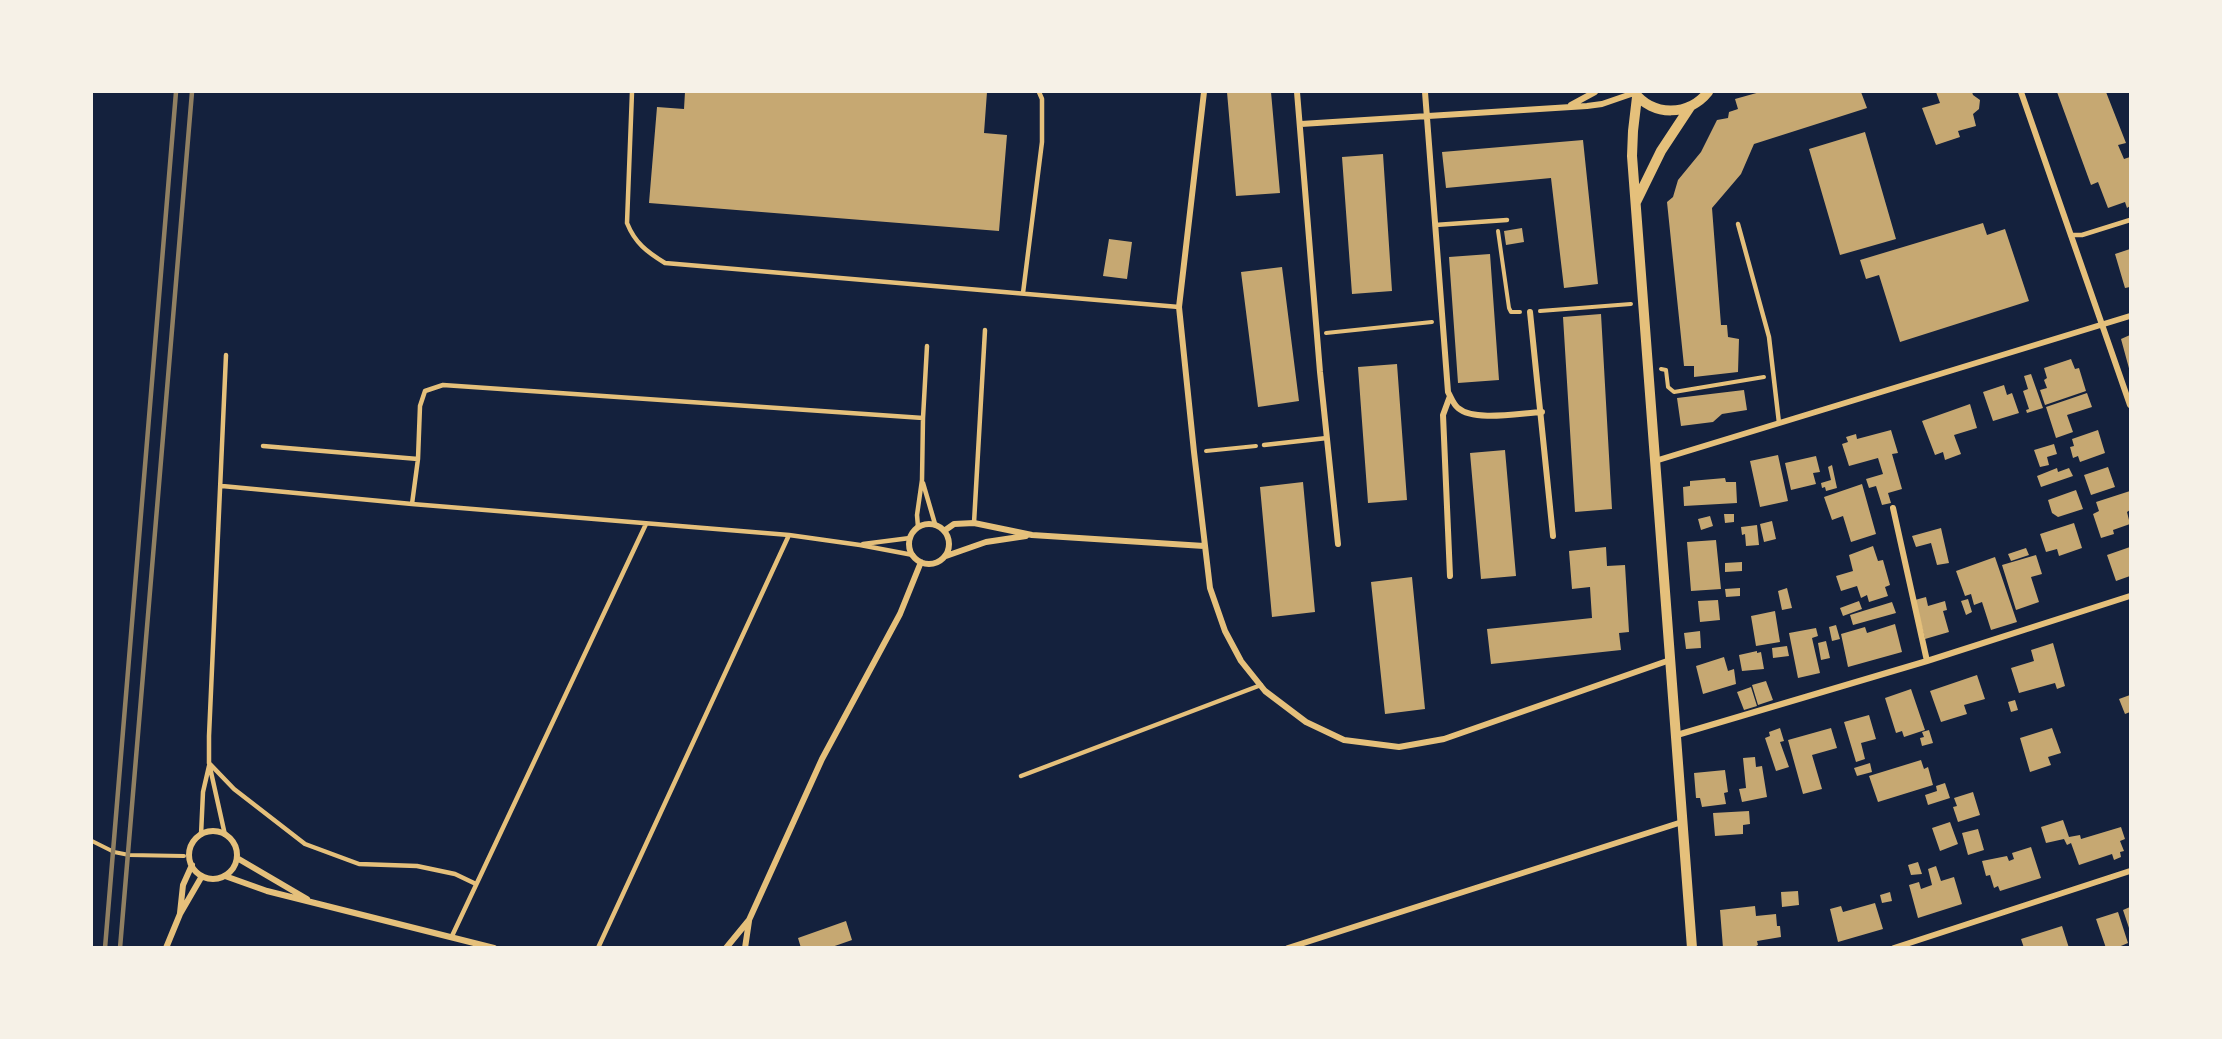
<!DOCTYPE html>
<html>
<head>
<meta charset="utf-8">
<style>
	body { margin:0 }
	#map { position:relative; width:2222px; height:1039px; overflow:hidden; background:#14213d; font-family:Arial,sans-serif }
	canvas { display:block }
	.frame { position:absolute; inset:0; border:93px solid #f6f1e7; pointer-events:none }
</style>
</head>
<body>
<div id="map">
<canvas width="2222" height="1039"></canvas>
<div class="frame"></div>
</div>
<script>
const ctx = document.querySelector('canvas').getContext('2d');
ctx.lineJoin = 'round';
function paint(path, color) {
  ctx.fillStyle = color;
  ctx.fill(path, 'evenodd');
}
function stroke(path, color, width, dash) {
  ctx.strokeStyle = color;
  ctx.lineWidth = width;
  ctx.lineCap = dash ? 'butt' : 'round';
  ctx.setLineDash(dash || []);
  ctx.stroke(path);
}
paint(new Path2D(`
	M685,92h302l-3,41 23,2 -8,96 -350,-28 8,-96 27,2z
	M1227,92h44l9,101 -44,3z
	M1760,92h101l6,16 -113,36 -13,30 -29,34 9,117h6l1,12 11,2 -1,33 -44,5v-11h-10l-17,-164 6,-5 5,-17 23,-28 16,-32 11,-2 1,-6 9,-3 -3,-10z
	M1936,92h36l1,3 7,5 -1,9 -6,5 3,12 -18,5 2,6 -24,8 -14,-37 18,-5z
	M2057,92h49l20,51 -8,2 6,14 6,-2v49l-3,2 -2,-6 -17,6 -10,-26 -7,3z
	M1865,132l31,107 -56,16 -31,-106z
	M1583,140l15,144 -34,4 -13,-110 -105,10 -4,-36z
	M1383,154l9,137 -40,3 -10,-137z
	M1983,223l4,12 18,-6 24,72 -129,41 -21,-67 -13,4 -6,-19z
	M1522,228l2,14 -18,3 -2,-14z
	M1109,239l23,3 -5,37 -24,-3z
	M2130,249v38l-5,1 -10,-34z
	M1490,254l9,126 -41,3 -9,-126z
	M1282,267l17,134 -41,6 -17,-135z
	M1601,314l11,195 -37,3 -12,-195z
	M2130,335v37l-9,-33z
	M2071,359l4,10 4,-1 7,23 -41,14 -5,-15 7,-2 -3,-8 3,-2 -3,-10z
	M1397,364l10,136 -39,3 -10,-136z
	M2031,374l12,34 -16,5 -1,-3 3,-1 -6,-18 5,-2 -4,-13z
	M2004,385l3,10 5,-2 7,20 -26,8 -10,-29z
	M1744,390l3,20 -25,4 -9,8 -32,4 -4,-28z
	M2087,393l5,14 -25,8 6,17 -17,6 -10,-31z
	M1970,404l7,24 -23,7 7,19 -16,6 -2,-8 -8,3 -13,-34z
	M1891,430l7,23 -6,1 10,35 -14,4 3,10 -9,2 -6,-19 -7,2 -3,-9 17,-5 -5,-16 -29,8 -7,-22 6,-2 -2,-5 10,-3 1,5z
	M2098,430l7,23 -25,9 -2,-6 -5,2 -3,-11 4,-1 -2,-7z
	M2054,444l3,10 -10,3 2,8 -9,2 -6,-17z
	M1505,450l11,126 -35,3 -11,-126z
	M1778,455l10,46 -28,6 -10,-46z
	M1816,456l4,16 -7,1 3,11 -25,6 -6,-27z
	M1832,465l5,23 -11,3 -1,-4 -3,1 -1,-5 10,-3 -3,-13z
	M2108,467l7,20 -24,8 -7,-20z
	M2057,468l1,4 11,-4 4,8 -32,11 -4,-11z
	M1725,478l1,4h10l1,21 -53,3 -1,-19 7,-1v-5z
	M1303,482l12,130 -43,5 -12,-130z
	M1862,484l14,50 -25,8 -8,-26 -11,4 -8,-23z
	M2076,490l7,19 -25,8 -6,-4 -4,-13z
	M2130,491v19l-3,2 3,12 -17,6 1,4 -13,4 -8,-24 6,-3 -3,-9z
	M1724,514h10v8l-9,1z
	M1710,516l3,10 -12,4 -3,-11z
	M1772,521l4,18 -12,3 -4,-18z
	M2074,523l8,25 -23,8 -2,-7 -11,3 -6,-18z
	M1757,525l2,20 -13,1 -1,-12 -3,1 -1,-8z
	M1941,528l8,35 -12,2 -6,-22 -15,4 -4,-11z
	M1716,540l5,49 -30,2 -4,-49z
	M1873,546l5,15 5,-1 7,25 -5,2 3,9 -19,6 -2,-7 -6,3 -4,-12 -16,5 -5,-15 17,-5 -4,-16z
	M1606,547l1,19 18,-1 4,67 -10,1 2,17 -130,14 -4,-35 105,-11 -2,-31 -18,2 -3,-38z
	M2130,547v29l-14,5 -9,-26z
	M2026,548l3,7 -18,6 -3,-7z
	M2036,555l6,19 -11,3 8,25 -23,8 -14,-45z
	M1995,557l22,65 -26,8 -9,-28 -8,3 -3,-11 -6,2 -9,-25z
	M1742,562v9l-17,1v-9z
	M1412,577l13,132 -40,5 -14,-132z
	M1740,588v8l-14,1 -1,-8z
	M1787,588l5,20 -10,2 -4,-19z
	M1926,597l2,9 17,-5 2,9 -4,1 6,21 -24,7 -10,-39z
	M1968,599l4,13 -6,3 -5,-14z
	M1718,600l2,20 -20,2 -2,-21z
	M1859,601l3,8 -19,7 -3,-8z
	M1892,602l4,11 -43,12 -3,-10z
	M1775,611l5,31 -24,4 -5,-30z
	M1895,624l7,28 -54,15 -7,-33 24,-7 2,6z
	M1836,625l4,14 -8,2 -3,-14z
	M1816,628l2,8 -6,2 8,35 -22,5 -9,-45z
	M1700,631l1,17 -15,1 -2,-16z
	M1826,641l4,17 -9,2 -3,-17z
	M2053,643l12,43 -8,3 -2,-6 -36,10 -8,-25 23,-7 -3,-11z
	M1787,646l2,10 -16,2 -1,-10z
	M1757,651v2l4,-1 3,17 -22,2 -3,-16z
	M1724,657l4,14 6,-2 2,15 -33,10 -7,-28z
	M1977,675l8,24 -21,6 3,9 -26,8 -11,-31z
	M1766,681l7,19 -15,5 -6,-20z
	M1751,687l6,19 -13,4 -7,-18z
	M1911,689l14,41 -21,7 -2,-6 -6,2 -11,-35z
	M2130,695v17l-5,2 -6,-15z
	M2015,700l3,10 -7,2 -3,-10z
	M1869,715l7,24 -15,4 4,16 -9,3 -12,-40z
	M1780,728l4,13 -4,1 9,25 -13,4 -11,-33 5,-2 -1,-4z
	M1831,728l6,20 -25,7 10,34 -19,5 -15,-54z
	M2052,728l9,25 -13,4 3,8 -21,7 -10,-34z
	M1929,730l4,13 -11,3 -2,-8 4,-1 -2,-5z
	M1755,757l1,10 6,-1 5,31 -25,5 -3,-13 7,-1 -3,-30z
	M1921,760l3,9 4,-2 5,18 -55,17 -9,-26z
	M1870,763l2,9 -15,4 -3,-8z
	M1725,770l3,22 -4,1 2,11 -24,3 -2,-9h-4l-2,-25z
	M1945,783l5,15 -22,7 -3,-10 12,-4 -1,-5z
	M1973,792l7,23 -22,7 -5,-15 4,-1 -3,-8z
	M1749,811l1,13 -7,1v9l-28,2 -2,-23z
	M2063,820l6,17 11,-2 1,4 40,-12 4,12 -5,2 4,10 -4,1 1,5 -7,3 -2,-6 -33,11 -8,-22 -4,2 -3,-6 -18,4 -5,-16z
	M1950,822l8,22 -18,7 -8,-23z
	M1978,829l6,21 -16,5 -6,-22z
	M2031,847l10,31 -41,13 -2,-5 -4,2 -4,-13 -4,1 -4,-15 25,-5 2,5 5,-2 -2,-6z
	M1918,862l4,12 -11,1 -3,-10z
	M1936,866l5,15 13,-4 8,27 -44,14 -9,-33 10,-3 2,7 11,-4 -4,-16z
	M1798,891l1,14 -17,2 -1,-15z
	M1890,892l2,9 -10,2 -2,-8z
	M1875,903l8,26 -45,13 -8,-33 11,-3 2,6z
	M1755,906l1,10 20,-2 1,12h3l1,11 -24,4 1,4 -6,3h-29l-3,-38z
	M2130,907v24l-7,-21z
	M2118,912l10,31 -12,5h-10l-10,-29z
	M846,921l6,19 -23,8h-28l-3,-10z
	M2062,926l7,22h-45l-3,-9z`), '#c6a872');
stroke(new Path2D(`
	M1498,231l11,77 2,4h9
	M1540,311l91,-7
	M1326,333l106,-11
	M1661,369l5,1 2,17 6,5 90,-15
	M1206,451l50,-5
	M92,841l22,11 15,3 55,1`), '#e5c07b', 4);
stroke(new Path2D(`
	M632,92l-5,131c8,20 20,29 38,40l514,44
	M1738,224l31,113 10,86
	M1435,225l72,-5
	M2071,235h11l48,-15
	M1023,293l19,-151v-43l-3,-7
	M923,418l4,-72
	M1264,445l63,-7
	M263,446l155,13
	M923,483l12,41
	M222,486l190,18 377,31 71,10 53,10
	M412,504l6,-45 2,-53 5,-15 18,-6 480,33 -1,62 -5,35 1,12
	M974,523l11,-193
	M863,544l47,-6
	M209,763l25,26 71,55 54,20 58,2 38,8 21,10
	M1021,776l240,-91
	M201,835l2,-43 6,-26
	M225,835l-16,-72v-27l17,-381
	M452,936l194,-412
	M598,948l191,-413`), '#e5c07b', 4.5);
stroke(new Path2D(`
	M1204,92l-25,215 15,145 16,136 15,43 16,30 24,30 41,31 38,18 55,7 45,-8 226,-79
	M1297,92l23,280 18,172
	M1425,92l23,300c3,5 5,12 10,16 16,14 62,5 84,4
	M2021,92l109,313
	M1571,105l24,-13
	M1301,124l286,-18 15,-2 32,-11
	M1530,312l23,224
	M1655,461l475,-145
	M1893,508l34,153
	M909 544a20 20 0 1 1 40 0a20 20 0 1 1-40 0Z
	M944,531l10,-7 20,-1 58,12 172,11
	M946,556l40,-14 40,-6
	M1450,576l-7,-161 7,-19
	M1677,735l250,-74 203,-65
	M189 855a24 24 0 1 1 48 0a24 24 0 1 1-48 0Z
	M237,858l70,41
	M225,876l42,15 227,57
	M180,913l3,-28 9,-20
	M166,948l14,-34 22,-38
	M726,948l23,-28 73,-161 78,-145 21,-52
	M745,948l4,-27
	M1288,948l394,-126
	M1894,948l236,-77`), '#e5c07b', 6);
stroke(new Path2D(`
	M1634,92c19,25 55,24 74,0
	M1637,97l-4,34 -1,25 60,792
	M1636,202l25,-51 29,-44`), '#e5c07b', 10);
stroke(new Path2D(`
	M105,948l71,-856
	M120,948l72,-856`), '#918062', 4.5);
</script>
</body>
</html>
